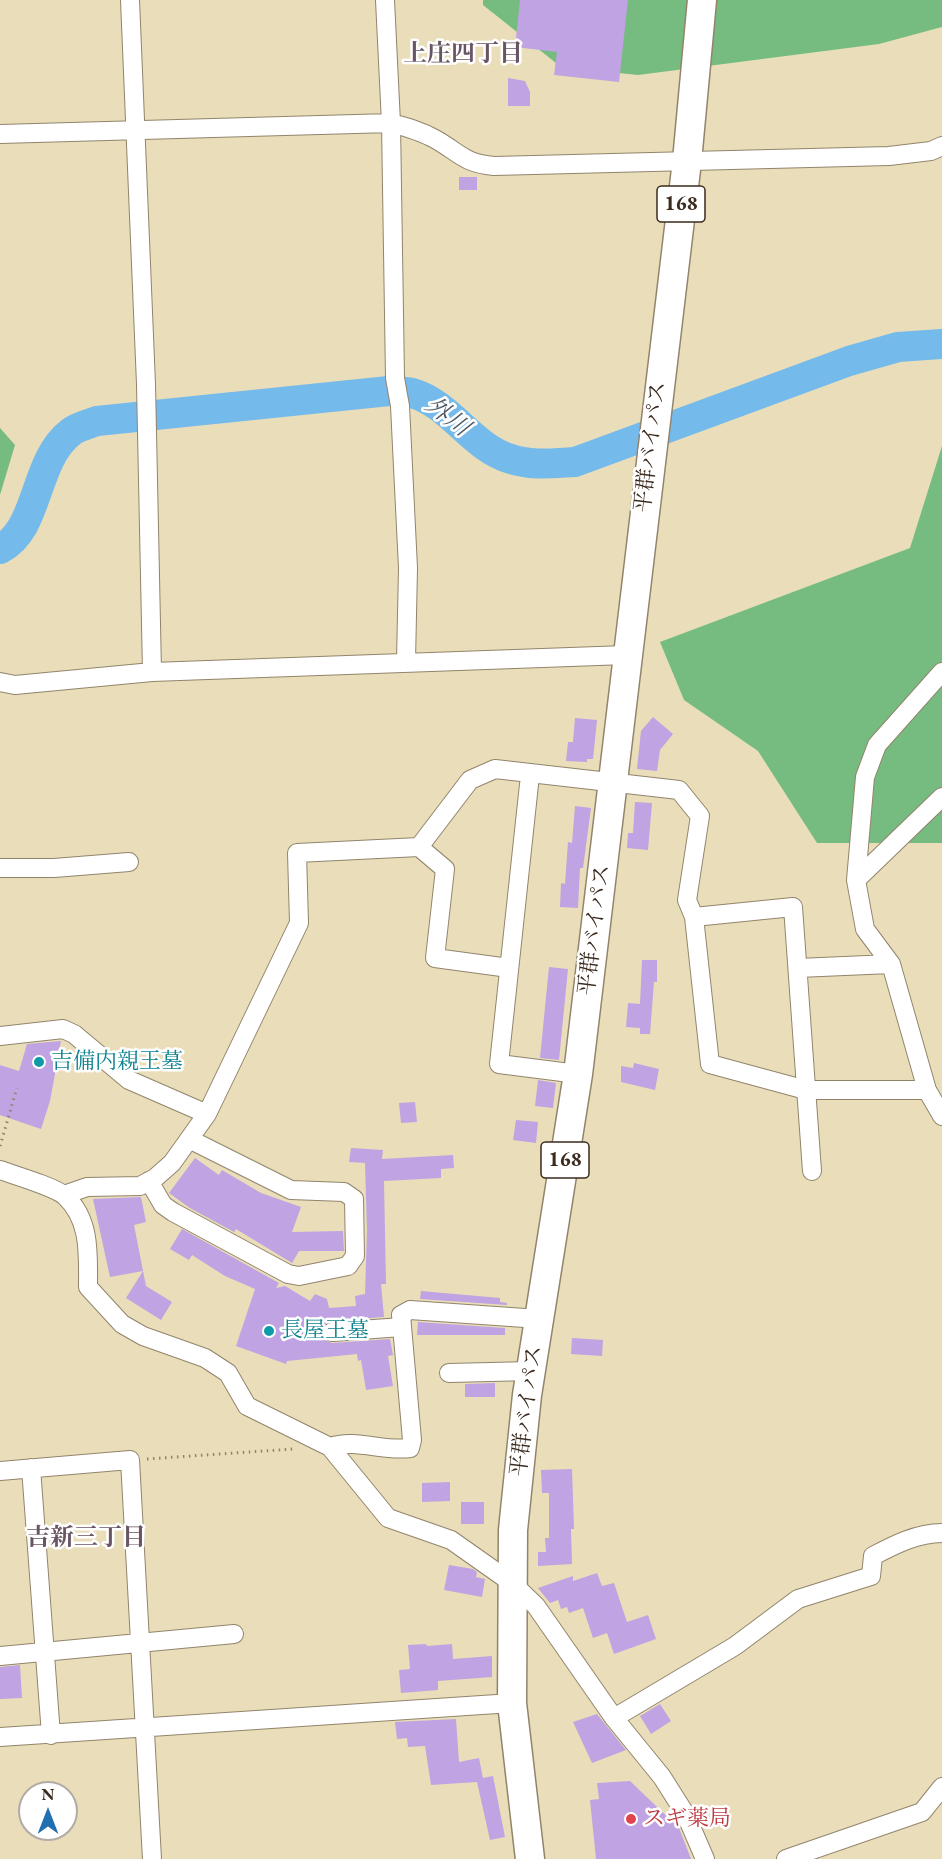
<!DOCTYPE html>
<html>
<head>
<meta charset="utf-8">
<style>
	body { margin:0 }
	#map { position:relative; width:942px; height:1859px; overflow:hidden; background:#e9deb9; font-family:"EB Garamond",serif }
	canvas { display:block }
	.north { position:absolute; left:18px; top:1781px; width:60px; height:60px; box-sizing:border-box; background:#fff; border:2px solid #b1aaa5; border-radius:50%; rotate:0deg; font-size:16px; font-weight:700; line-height:24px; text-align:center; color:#3b2a1e }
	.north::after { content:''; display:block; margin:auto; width:21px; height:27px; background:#1f6fb2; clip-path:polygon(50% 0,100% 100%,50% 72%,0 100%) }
</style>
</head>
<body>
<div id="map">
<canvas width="942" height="1859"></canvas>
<div class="north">N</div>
</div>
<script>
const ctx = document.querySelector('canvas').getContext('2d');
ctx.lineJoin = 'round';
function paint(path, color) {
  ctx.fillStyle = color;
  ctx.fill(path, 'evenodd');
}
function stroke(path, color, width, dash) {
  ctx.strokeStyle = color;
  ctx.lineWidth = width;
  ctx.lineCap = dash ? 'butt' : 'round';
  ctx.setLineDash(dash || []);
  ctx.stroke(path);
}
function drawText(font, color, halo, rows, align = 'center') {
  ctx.font = font + ' "EB Garamond","Noto Serif JP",serif';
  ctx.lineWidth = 5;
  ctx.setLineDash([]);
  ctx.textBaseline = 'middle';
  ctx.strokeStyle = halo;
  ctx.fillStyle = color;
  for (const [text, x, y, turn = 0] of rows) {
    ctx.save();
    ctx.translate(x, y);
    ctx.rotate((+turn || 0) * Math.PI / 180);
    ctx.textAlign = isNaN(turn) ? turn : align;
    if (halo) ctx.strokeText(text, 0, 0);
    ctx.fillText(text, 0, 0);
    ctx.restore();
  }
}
paint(new Path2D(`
	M483,0h459v27l-63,17 -241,31 -77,-8 -78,-62z
	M0,428l15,17 -15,50z
	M942,446v397h-125l-59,-92 -74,-51 -24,-58 250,-94z`), '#76bc80');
stroke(new Path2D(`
	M0,549c40,-20 33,-88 71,-117 6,-5 18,-8 26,-11l292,-30c7,1 16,0 23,2 39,11 60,55 99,66 21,7 43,4 64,3l274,-101 49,-14 44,-3`), '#74baeb', 30);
paint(new Path2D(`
	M520,0h108l-9,82 -65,-7 3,-23 -42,-5z
	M508,78l17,3 5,11v14h-22z
	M459,177h18v13h-18z
	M653,717l20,17 -13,16 -3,21 -20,-2 4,-38z
	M575,718l22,2 -4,39h-6v3l-21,-1 2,-19h5z
	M635,802l17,1 -4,47 -21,-2 1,-15h5z
	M575,806l16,2 -8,60h-3l-2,40 -18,-1 1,-24 4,1 3,-42 4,1z
	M642,960h15v22h-3l-4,52h-10v-6l-14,-1 2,-24 12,1z
	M549,967l19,2 -9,91 -19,-2z
	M61,1041l-11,60 -9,28 -41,-14v-50l19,6 8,-27z
	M634,1063l25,6 -4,21 -34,-8v-16l12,2z
	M538,1080l18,3 -3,25 -18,-2z
	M415,1102l2,20 -16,1 -2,-20z
	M516,1120l22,2 -2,21 -23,-3z
	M351,1148l32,2 -1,9 71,-4 1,13 -13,1v9l-57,3 2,103h-5l3,33 -53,4 -9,7 1,11 9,4 58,-4 3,16 -5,1 5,30 -27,4 -5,-30 -3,1 -1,-7 -70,7 -1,3 -50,-18 19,-57 -30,-13 -33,-21 -3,5 -19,-11 12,-20 97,54 -3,5 9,-2 25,15 5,-7 12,5 2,9 27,-2 -1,-10 10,-2 2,-63 -2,-68 -16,-1z
	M195,1158l24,17 3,-5 39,23 40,14 -9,25 51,-1 1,20h-45l-7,12 -56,-34 -2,3 -44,-24 -21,-15z
	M141,1197l5,25 -12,3 12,61 26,16 -11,18 -35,-22 17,-27 -33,6 -17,-78z
	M421,1291l79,7v4l7,1v2l-87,-6z
	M418,1322l87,6v7h-88z
	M572,1338l31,2 -1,16 -31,-2z
	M495,1383v14h-30v-13z
	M572,1469l2,60h-3l1,35 -34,2v-14h8l-1,-14h4v-45h-7l-1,-23z
	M450,1482v19l-28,1v-19z
	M461,1502h23v22h-23z
	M449,1565l24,4 4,3 -1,5 9,2 -3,18 -38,-7z
	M597,1573l5,13 12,-3 13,39 21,-7 8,24 -42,15 -7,-21 -14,5 -10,-30 -14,5 -2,-6 -6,2 -3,-9 -8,3 -12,-15 35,-12v5z
	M426,1644l1,2 25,-2 1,15 39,-3v21l-54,4v9l-37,3 -2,-23 11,-1 -2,-24z
	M20,1665l2,33 -22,1v-32z
	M660,1704l11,17 -20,13 -11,-18z
	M597,1714l29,36 -34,13 -19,-41z
	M456,1719l3,43 20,-4 4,20 10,-2 12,61 -15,3 -13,-58 -46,3 -6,-39 -17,1 -1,-9 -10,1 -2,-17z
	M630,1781l49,47 12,31h-95l-6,-59 9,-1 -2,-16z`), '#bfa3e2');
const minor = new Path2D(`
	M130,0l16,384 6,288
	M385,0l6,123 4,255 5,28 8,162 -2,93
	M0,134l391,-11c15,4 30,8 44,16 25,14 28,24 59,27l395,-10 42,-5 11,-5
	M942,672l-65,73 -12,32 -9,103 9,49 26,35 36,126 15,26
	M0,682l15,3 137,-13 474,-17
	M530,775l-31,289 79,10
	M419,847l26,22 -10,89 74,10
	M0,868h54l75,-6
	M856,880l86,-83
	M694,917l99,-10 19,264
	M798,968l93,-4
	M0,1036l63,-7 11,5 55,46 78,34
	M0,1170c14,5 55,17 65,26 26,24 23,59 23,91l34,37 21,12 62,22 23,15 19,33 83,41 58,71 63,22 61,43 24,23 78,112 48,59 24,38 19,44
	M149,1181l14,24 10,7 115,62 11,2 49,-10 7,-10 -1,-57 -10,-7 -53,-2 -102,-51
	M64,1195l23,-8 53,-1 15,-8 17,-15 35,-49 92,-191 -2,-70 122,-6 51,-67 25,-11 184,21 21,26 -13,84 7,17 16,147 96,26h121
	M332,1332l70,-5
	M449,1373l82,-2
	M330,1447c26,-9 53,5 80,1l2,-8 -11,-125 9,-5 129,9
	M31,1468l20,267
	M0,1471l130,-11 22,399
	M0,1656l234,-22
	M614,1718l121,-72 63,-47 73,-23 2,-20c21,-11 44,-23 69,-23
	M0,1737l512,-34
	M786,1859l136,-47 20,-25`);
const trunk = new Path2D(`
	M530,1859l-18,-156 1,-173 14,-135 51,-321 109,-913 15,-161`);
stroke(minor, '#92846c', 20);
stroke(trunk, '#92846c', 31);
stroke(new Path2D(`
	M0,1146l17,-58
	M147,1459l146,-10`), '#92846c', 3, [1.5, 4.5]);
stroke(minor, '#fff', 18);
stroke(trunk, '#fff', 28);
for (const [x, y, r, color] of [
	[39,1062,6,"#0f9aa8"],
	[269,1331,6,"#0f9aa8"],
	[631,1819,6,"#e0444e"]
]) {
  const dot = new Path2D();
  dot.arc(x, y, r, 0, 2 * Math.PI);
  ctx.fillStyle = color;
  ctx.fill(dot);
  stroke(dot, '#fff', 2);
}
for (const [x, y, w] of [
	[681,204,48],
	[565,1160,48]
]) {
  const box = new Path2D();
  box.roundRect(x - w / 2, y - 18, w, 36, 4.5);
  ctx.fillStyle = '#fff';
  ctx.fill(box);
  stroke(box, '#3b2a1e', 1.5);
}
drawText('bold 21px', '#3b2a1e', null, [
	["168",681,204],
	["168",565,1160]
]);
drawText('22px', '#3b2a1e', '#fff', [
	["平群バイパス",651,447,-83],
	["平群バイパス",595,930,-83],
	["平群バイパス",527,1411,-83]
]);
drawText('22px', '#0d838f', '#fff', [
	["吉備内親王墓",51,1062],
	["長屋王墓",281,1331]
], 'left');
drawText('22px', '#be3a42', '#fff', [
	["スギ薬局",643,1819]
], 'left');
drawText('bold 24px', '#695463', '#fff', [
	["上庄四丁目",463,54],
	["吉新三丁目",86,1538]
]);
drawText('italic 24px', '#4f5c66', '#fff', [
	["外川",447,417,37]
]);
</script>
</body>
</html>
